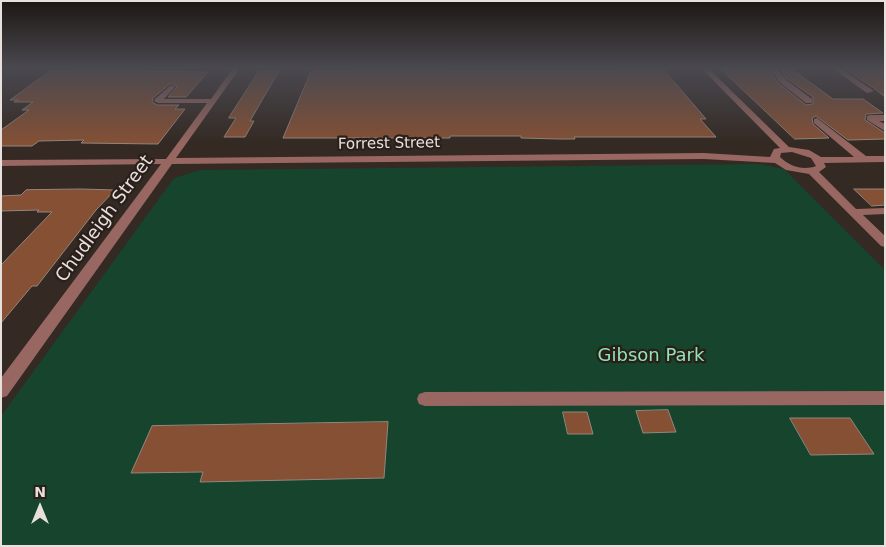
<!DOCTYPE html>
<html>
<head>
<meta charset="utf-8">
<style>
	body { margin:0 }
	#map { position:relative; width:886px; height:547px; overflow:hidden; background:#342923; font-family:"DejaVu Sans",sans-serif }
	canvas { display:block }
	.frame { position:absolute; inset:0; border:2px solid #e7e0dc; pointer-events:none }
	.north { position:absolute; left:15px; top:482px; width:50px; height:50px; -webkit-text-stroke:4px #2a1f1a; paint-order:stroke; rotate:0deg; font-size:14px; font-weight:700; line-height:20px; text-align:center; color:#e7e0dc }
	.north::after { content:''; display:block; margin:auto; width:18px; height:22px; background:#e7e0dc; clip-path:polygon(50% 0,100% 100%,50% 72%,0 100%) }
</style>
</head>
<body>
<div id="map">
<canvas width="886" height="547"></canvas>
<div class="frame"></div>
<div class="north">N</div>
</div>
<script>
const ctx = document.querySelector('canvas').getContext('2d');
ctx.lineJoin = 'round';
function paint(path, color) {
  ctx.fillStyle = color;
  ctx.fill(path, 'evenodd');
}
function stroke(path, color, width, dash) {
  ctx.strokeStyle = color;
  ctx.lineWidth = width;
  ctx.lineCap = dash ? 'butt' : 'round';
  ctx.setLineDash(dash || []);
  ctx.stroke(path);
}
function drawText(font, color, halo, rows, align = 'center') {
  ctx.font = font + ' "DejaVu Sans",sans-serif';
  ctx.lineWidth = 4.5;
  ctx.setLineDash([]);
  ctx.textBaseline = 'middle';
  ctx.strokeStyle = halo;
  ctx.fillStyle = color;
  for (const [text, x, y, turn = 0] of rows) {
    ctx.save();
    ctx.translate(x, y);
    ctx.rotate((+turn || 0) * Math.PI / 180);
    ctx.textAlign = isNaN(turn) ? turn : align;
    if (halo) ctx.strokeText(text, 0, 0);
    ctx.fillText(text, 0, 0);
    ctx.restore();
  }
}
paint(new Path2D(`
	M759,164l25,5 101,101v276h-884v-130l173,-238 26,-8z`), '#16442c');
const building = new Path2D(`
	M367,68l103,3 194,-1 42,49h-6l16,18h-142l1,2h-16l-38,-1v-2h-71v2h-167l28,-67 55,-1z
	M720,68h48l10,15 28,22 7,-1v-7l-27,-19 -5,-8h12l40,29h30l20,14 -17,1 -1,6 20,13v6l-37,1 -32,-24 -4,2 1,6 16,14 -34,1z
	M844,68h41v29l-10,-8z
	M145,69l-2,2 65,1 -22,25h-18l9,-10 -6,-4 -18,15 -1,4 5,3h22l-4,4h10l-27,35 -77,-1 3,-3 -45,1 -7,5h-31v-16l28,-20h-7l11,-8h-19l4,-2h-8l40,-29z
	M259,71h20l-29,50h4l-9,16h-21l12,-19h-7z
	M81,189l34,1 -19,20 -59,76h-5l-31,37v-58l51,-53h-15l2,-2 -38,1v-15l20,-1 5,-5z
	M854,189h31v16l-13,1z
	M668,410l8,22 -33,1 -7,-22z
	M563,412h24l6,22h-25z
	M790,418h60l24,36 -63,1z
	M388,422l-4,56 -184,4 3,-10 -72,1 21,-47z`);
paint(building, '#855034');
stroke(building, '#93867f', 1);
paint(new Path2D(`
	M233,68h7l-64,90 528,-5 66,4 4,-8 6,-1 -79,-80h7l81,79 20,3 12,7h33l-40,-34v-4l3,-1 49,38h19v6l-61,1 2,4 -7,5 37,37 29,-1v6l-22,1 22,21v11l-4,-1 -72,-72 -23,-4 -11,-7 -71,-4 -532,5 -165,232 -6,2v-20l160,-214 -160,2v-6l165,-1 41,-56h-49l-4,-2 1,-2 16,-14 4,2 -11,12h47zM792,152l19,6 5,8c-13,5 -27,0 -36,-9l1,-4z
	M770,68h7l8,11 27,20v4h-6l-27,-21z
	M832,68h8l34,23 -7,2z
	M870,115h15v6h-6l6,3v7l-18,-11v-4z
	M885,391v14l-460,1 -6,-2 -2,-5 2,-5 6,-2z`), '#986761');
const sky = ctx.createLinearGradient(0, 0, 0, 145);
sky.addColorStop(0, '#1d1713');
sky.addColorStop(0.47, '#4a4950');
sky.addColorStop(1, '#4a495000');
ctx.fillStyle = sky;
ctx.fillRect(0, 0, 886, 145);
drawText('15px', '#e7e0dc', '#2a1f1a', [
	["Forrest Street",389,144,-1]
]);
drawText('18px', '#e7e0dc', '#2a1f1a', [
	["Chudleigh Street",105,219,-54]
]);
drawText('18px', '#8ee6b3', '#2a1f1a', [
	["Gibson Park",651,356]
]);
</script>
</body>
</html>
